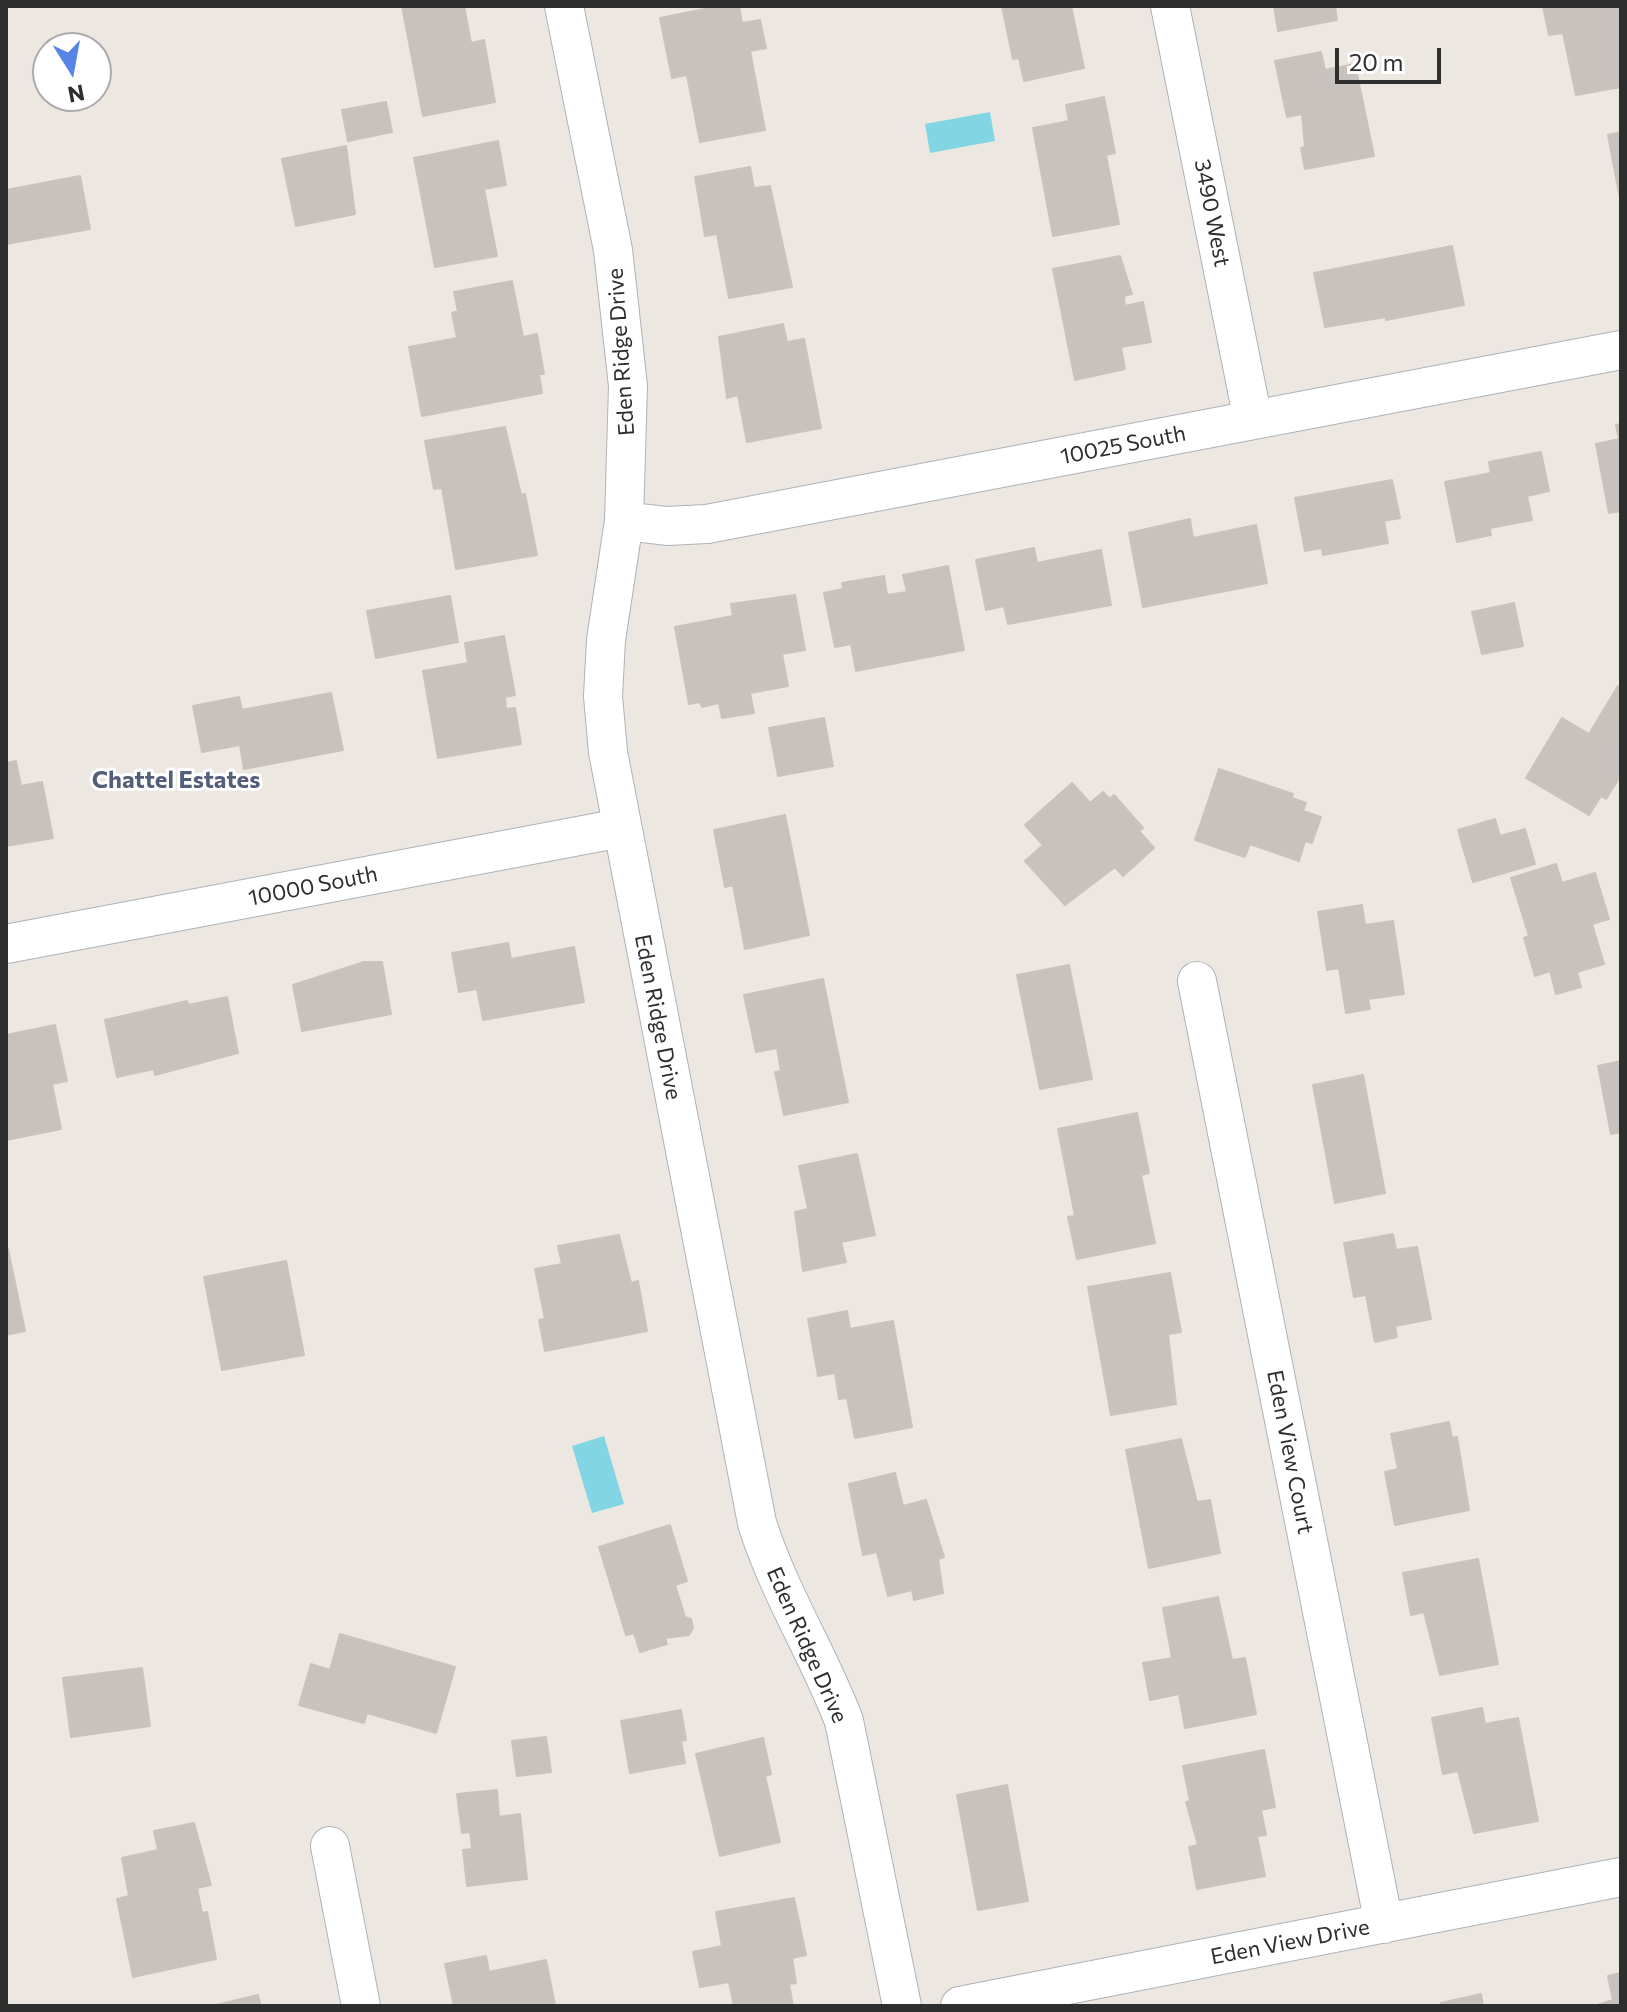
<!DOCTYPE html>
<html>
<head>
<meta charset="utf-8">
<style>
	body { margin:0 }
	#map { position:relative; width:1627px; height:2012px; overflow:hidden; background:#ede7e2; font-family:Commissioner,sans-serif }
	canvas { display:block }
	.frame { position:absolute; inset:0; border:8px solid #2e2e2e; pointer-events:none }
	.north { position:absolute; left:32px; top:32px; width:80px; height:80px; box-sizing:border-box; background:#fff; border:2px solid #ababab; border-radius:50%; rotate:169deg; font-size:22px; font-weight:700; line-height:32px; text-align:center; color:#2e2e2e }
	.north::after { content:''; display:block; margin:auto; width:28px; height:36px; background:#5684e7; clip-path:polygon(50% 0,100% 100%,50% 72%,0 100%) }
	.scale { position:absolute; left:1335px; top:48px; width:106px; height:36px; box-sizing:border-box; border:4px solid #2e2e2e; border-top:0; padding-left:10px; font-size:24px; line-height:28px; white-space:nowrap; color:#2e2e2e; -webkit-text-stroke:6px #fff; paint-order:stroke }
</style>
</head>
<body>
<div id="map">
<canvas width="1627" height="2012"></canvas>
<div class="frame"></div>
<div class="north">N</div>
<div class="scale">20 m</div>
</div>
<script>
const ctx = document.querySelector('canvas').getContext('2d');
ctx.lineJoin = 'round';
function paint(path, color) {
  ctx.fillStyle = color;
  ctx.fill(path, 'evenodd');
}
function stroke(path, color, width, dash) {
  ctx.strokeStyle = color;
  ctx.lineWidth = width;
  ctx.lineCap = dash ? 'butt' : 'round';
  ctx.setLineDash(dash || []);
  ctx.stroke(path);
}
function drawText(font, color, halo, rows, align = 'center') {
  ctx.font = font + ' Commissioner,sans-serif';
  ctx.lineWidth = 6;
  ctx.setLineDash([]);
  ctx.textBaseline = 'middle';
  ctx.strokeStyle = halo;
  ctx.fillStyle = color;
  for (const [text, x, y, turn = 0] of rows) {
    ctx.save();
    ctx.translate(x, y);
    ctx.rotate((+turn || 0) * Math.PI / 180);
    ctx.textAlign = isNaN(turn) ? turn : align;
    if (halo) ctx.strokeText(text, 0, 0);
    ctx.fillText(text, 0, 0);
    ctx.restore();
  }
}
paint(new Path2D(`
	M990,112l5,29 -65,12 -5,-29z
	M604,1436l20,68 -32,9 -20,-67z`), '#82d6e3');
const building = new Path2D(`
	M402,6h62l7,37 13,-3 11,62 -72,14z
	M720,6h19l3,17 18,-3 6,28 -16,3 15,79 -65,12 -13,-67 -15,3 -12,-60z
	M1002,6h69l13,62 -60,13 -5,-23 -6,1z
	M1274,6h61l2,14 -59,11z
	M1543,6h78v81l-45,8 -13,-62 -14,2z
	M1321,52l4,18 30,-6 19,92 -69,13 -4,-21 4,-1 -3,-33 -15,3 -12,-56z
	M1104,97l11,56 -9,2 13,69 -66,12 -20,-108 36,-7 -3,-16z
	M386,102l6,30 -44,9 -6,-31z
	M1621,132v72l-13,-69z
	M498,141l8,44 -22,4 13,67 -62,11 -21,-109z
	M346,146l9,68 -59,12 -14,-67z
	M750,167l4,21 16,-2 22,101 -63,11 -12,-64 -12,2 -10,-59z
	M80,176l10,53 -84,15v-54z
	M1452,246l12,59 -78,15v-3l-61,10 -11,-54z
	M1120,256l12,38 -8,2 1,10 18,-4 8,40 -30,5 4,22 -50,11 -22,-111z
	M512,281l11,56 14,-3 7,40h-5l3,19 -120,23 -13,-69 48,-9 -5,-25 6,-2 -4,-19z
	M783,324l4,18 17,-3 17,89 -74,14 -9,-47 -11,3 -8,-61z
	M1621,424v87l-12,2 -13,-69 23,-5 -3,-14z
	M505,427l16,68 4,-1 12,61 -81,14 -14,-81 -8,1 -9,-48z
	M1541,452l8,39 -22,5 5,24 -42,8 1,7 -34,7 -12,-60 46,-9 -2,-11z
	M1392,480l8,38 -16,3 4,22 -65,12 -1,-7 -17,3 -10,-53z
	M1190,519l3,19 63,-13 11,58 -124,24 -14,-74z
	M1034,548l3,15 64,-13 10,55 -103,19 -4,-18 -18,4 -10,-50z
	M948,566l16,84 -108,21 -5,-27 -16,3 -11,-54 19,-4 -1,-6 42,-7 3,19 20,-3 -4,-17z
	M795,595l10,55 -23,4 6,32 -38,7 4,20 -32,5 -3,-15 -17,4 -2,-5 -11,2 -14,-77 58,-11 -2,-12z
	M450,596l8,46 -82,16 -9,-47z
	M1514,603l9,43 -41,8 -10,-42z
	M504,636l11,59 -10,2 1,12 9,-1 6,36 -83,14 -15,-87 45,-8 -3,-20z
	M1618,686l3,89 -15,24 -5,-3 -12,19 -63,-37 36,-60 27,16z
	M331,693l12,57 -99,19 -4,-24 -38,7 -9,-46 46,-9 3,13z
	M824,718l9,48 -55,10 -9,-48z
	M16,761l5,25 21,-4 11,56 -47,8v-83z
	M1219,769l74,25 -1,4 14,5 -3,8 18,6 -9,26 -7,-2 -6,20 -49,-17 -5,13 -50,-17z
	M1072,783l18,20 13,-11 7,7 4,-4 29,33 -4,3 15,17 -31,28 -8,-9 -50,38 -40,-44 18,-16 -18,-20z
	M785,815l24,120 -64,14 -12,-64 -8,2 -11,-57z
	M1495,819l5,17 25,-7 10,35 -62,18 -15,-52z
	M1556,864l6,19 33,-10 14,46 -17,5 12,40 -27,8 4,15 -25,7 -6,-23 -15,5 -11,-38 5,-2 -18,-58z
	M1362,905l3,20 28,-4 11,73 -36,5 2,10 -24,4 -7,-45 -12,2 -9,-58z
	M508,943l3,16 63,-12 10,55 -101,18 -6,-31 -18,3 -7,-39z
	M364,962h18l9,52 -89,17 -9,-46z
	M1069,965l23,114 -52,10 -23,-114z
	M823,979l25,123 -64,13 -9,-43 6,-1 -4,-23 -21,4 -12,-57z
	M227,997l11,56 -83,22 -1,-6 -37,8 -12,-57 82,-19 1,4z
	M55,1025l12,56 -15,3 9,45 -55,11v-105z
	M1621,1061v71l-10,2 -13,-68z
	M1363,1075l22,118 -50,10 -22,-118z
	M1137,1113l12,60 -8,2 14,68 -78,16 -9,-42 7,-1 -17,-87z
	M857,1154l18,81 -34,7 5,20 -43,9 -8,-59 13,-3 -9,-43z
	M1393,1234l3,16 21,-3 14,72 -36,7 2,11 -22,5 -9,-47 -12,2 -10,-54z
	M619,1235l12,48 7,-2 9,50 -102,20 -6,-31 6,-1 -10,-50 27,-5 -4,-18z
	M8,1249l17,82 -19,4v-85z
	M286,1261l18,94 -82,15 -18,-93z
	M1170,1273l11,59 -13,2 8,70 -65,11 -23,-128z
	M847,1311l3,18 43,-8 19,106 -57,11 -8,-40 -8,1 -4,-26 -17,3 -10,-57z
	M1449,1422l3,16 5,-1 12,73 -74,15 -10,-53 13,-3 -7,-35z
	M1181,1439l16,63 13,-2 10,53 -71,15 -23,-118z
	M895,1473l8,33 23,-6 18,57 -6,2 5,34 -29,7 -2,-10 -24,6 -11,-44 -14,3 -14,-71z
	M670,1525l17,56 -12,4 10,32 6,2 2,9 -4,7 -24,3 2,6 -27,8 -6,-19 -8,2 -27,-88z
	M1478,1559l20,105 -58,11 -16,-63 -13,3 -8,-42z
	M1218,1597l14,63 13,-2 11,56 -71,14 -6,-34 -29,6 -7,-37 29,-5 -9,-50z
	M340,1634l115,33 -19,66 -69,-20 -3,10 -65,-18 12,-41 19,6z
	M142,1668l8,58 -79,11 -8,-59z
	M1482,1708l3,16 33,-6 20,103 -64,12 -16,-62 -15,3 -11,-56z
	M681,1710l5,30 -5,1 4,22 -55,10 -9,-52z
	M546,1737l5,35 -34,4 -5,-35z
	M763,1738l8,36 -6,2 15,66 -60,14 -24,-102z
	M1264,1750l11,57 -14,3 5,25 -9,1 8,40 -68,13 -8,-42 9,-2 -12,-43 4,-1 -7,-35z
	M1007,1785l21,116 -50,9 -21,-115z
	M497,1790l2,27 21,-3 7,65 -60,7 -4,-36 9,-1 -2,-17 -8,1 -5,-39z
	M194,1823l17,62 -14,3 5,25 5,-1 9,47 -83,18 -16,-78 12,-3 -7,-38 36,-8 -4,-19z
	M794,1898l12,57 -14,3 4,25 -7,1 4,22h-59l-5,-24 -29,5 -7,-35 29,-6 -6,-34z
	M486,1956l3,16 57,-12 9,45 -101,1 -9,-42z
	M1621,1973v33h-27l19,-6 -5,-24z
	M1481,1994l2,12h-41l-1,-3z
	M258,1995l3,11h-45v-1z`);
paint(building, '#c7c2bd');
stroke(building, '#c9c3bc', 2);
const minor = new Path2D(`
	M564,6l49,244 15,136 -4,135 -18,119 -3,56 5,56 149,771c22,70 61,130 87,198l58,285
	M1170,6l83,414
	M624,521l43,5 40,-2 914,-174
	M6,944l615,-116
	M1197,981l187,943
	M330,1846l31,160
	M960,2006l661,-129`);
stroke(minor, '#afb2b8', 40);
stroke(minor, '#fff', 38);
drawText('22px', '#2e2e2e', '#fff', [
	["3490 West",1212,213,79],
	["Eden Ridge Drive",621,352,-94],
	["10025 South",1123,445,-11],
	["10000 South",313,886,-11],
	["Eden Ridge Drive",658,1017,79],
	["Eden View Court",1290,1452,79],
	["Eden Ridge Drive",807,1645,66],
	["Eden View Drive",1290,1942,-11]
]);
drawText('bold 24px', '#535f7a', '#fff', [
	["Chattel Estates",176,780]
]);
</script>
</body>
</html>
